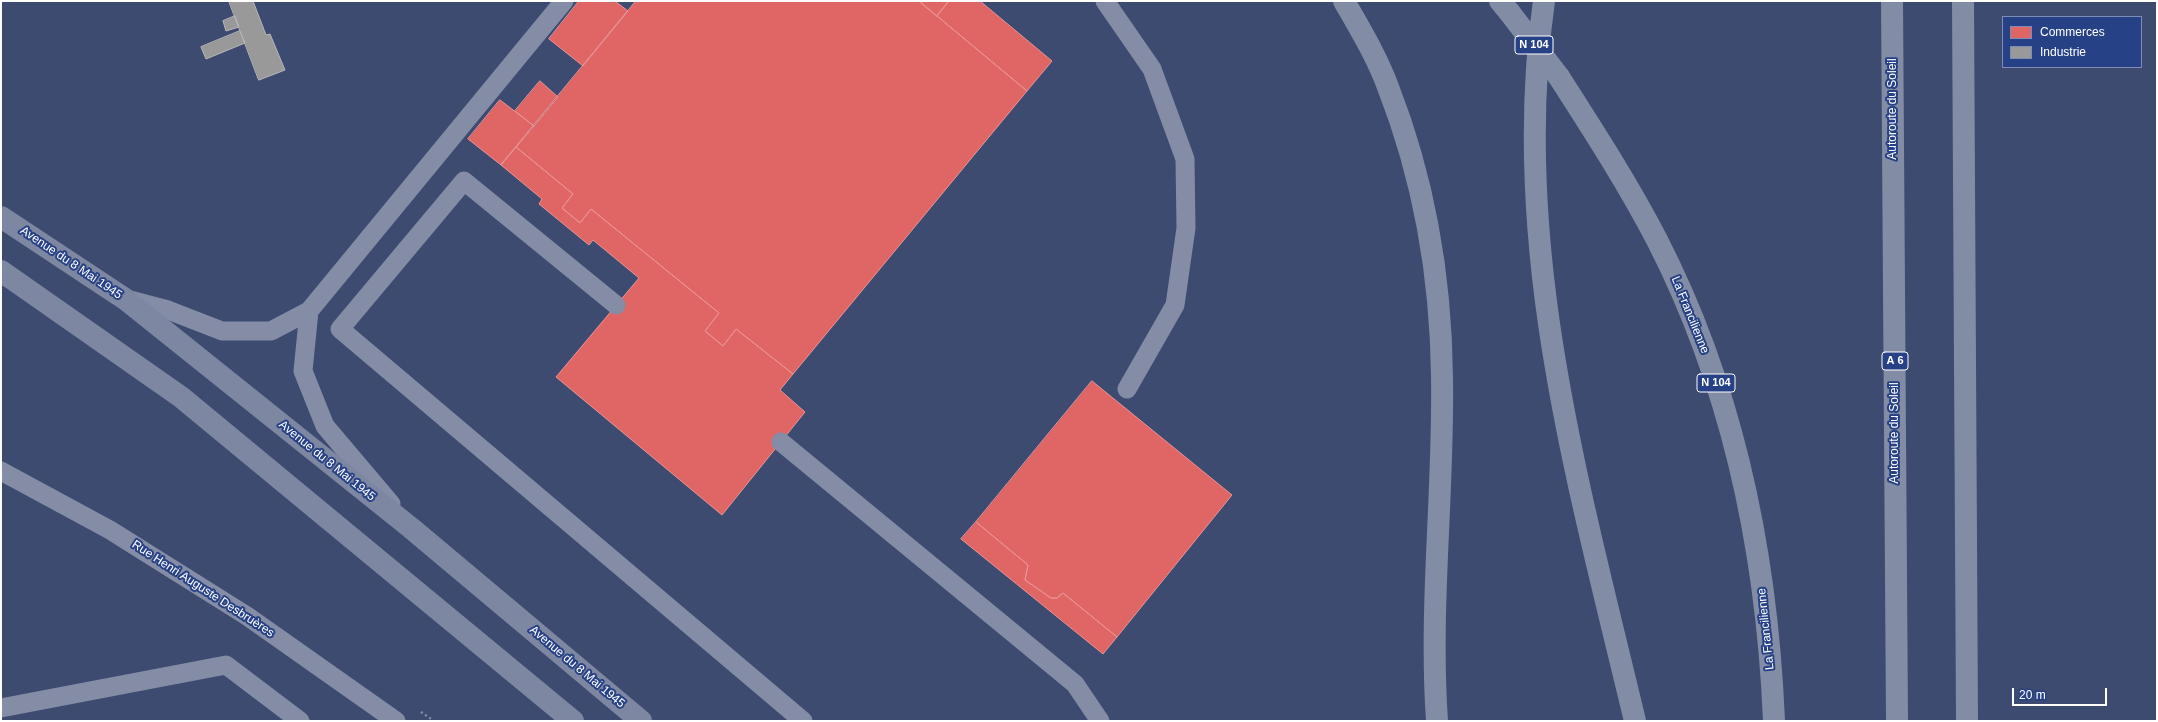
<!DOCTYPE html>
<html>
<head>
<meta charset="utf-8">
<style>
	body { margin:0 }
	#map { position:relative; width:2158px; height:722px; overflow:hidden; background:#3d4b70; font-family:Arial,sans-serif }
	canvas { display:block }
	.frame { position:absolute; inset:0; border:2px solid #fff; pointer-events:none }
	.legend { position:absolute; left:2002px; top:16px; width:140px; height:52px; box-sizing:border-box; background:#274186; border:1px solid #7d8db6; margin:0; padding:5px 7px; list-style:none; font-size:12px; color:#fff }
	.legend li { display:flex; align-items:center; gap:8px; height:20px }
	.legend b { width:20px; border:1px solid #7d8db6 }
	.scale { position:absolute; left:2012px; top:688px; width:95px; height:18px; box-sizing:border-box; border:2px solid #fff; border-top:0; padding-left:5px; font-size:12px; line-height:14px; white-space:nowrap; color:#fff; -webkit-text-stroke:3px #274186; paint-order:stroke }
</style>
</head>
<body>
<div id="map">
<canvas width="2158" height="722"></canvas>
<div class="frame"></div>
<ul class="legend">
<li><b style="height:11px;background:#e06666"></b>Commerces</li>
<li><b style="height:11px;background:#999"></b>Industrie</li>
</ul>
<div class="scale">20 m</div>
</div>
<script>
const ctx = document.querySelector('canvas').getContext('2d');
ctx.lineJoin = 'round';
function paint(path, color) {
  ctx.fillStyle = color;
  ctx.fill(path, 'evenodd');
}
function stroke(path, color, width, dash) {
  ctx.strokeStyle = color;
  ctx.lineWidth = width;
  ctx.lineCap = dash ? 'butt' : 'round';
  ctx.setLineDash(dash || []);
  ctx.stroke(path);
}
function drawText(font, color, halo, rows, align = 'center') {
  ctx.font = font + ' Arial,sans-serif';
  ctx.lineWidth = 4;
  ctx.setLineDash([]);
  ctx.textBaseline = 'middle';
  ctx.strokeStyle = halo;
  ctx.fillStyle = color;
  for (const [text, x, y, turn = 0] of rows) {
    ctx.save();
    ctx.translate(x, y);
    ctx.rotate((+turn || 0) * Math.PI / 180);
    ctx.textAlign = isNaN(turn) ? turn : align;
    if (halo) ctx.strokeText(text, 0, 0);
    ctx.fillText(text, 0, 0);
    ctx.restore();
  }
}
const shops = new Path2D(`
	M579,1h36l13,10 -45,55 -34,-27z
	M636,1h283l108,90 -234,283 -57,-45 -13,17 -18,-15 14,-18 -128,-104 -11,14 -18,-15 11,-14 -57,-47z
	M919,1h30l-12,15z
	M949,1h31l72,60 -25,30 -90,-75z
	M540,81l18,16 -24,29 -19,-15z
	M500,100l34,26 -33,39 -33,-26z
	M516,147l57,47 -11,14 18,15 11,-14 128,104 -14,18 18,15 13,-17 57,45 -13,16 25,22 -83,103 -166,-138 83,-99 -46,-38 -4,5 -50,-41 3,-5 -41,-34z
	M1092,381l140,114 -115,142 -54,-44 -6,5h-6l-26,-18 3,-15 -52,-43z
	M976,522l52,43 -3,15 26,18h6l6,-5 54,44 -14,17 -142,-115z`);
paint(shops, '#e06666');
stroke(shops, '#e99494', 1);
const industry = new Path2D(`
	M229,1h24l13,34 4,-1 15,36 -26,10z
	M235,16l4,11 -13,4 -3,-10z
	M240,31l5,12 -39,16 -5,-12z`);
paint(industry, '#999');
stroke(industry, '#b8b8b8', 1);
stroke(new Path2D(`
	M421,712l13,9`), '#848ca6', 2.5, [2, 3]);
stroke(new Path2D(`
	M1105,1l47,68 33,90 1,69 -11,77 -48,84
	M126,299l42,11 54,21h49l38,-20 255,-310
	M616,305l-152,-124 -124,148 463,392
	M309,311l-6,60 22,55 66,78
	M781,442l294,242 25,37
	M1,471l109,59 137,86 149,105
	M1,708l225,-43 74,56`), '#848ca6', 19);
stroke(new Path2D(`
	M1,217l124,82 286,229 230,193
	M1,271l180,126 392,324`), '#7e87a2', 22);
stroke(new Path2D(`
	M1500,1l10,12
	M1559,77c34,53 69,107 98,163 77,150 110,314 117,481`), '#828ca4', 22);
stroke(new Path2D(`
	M1344,1c16,28 33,56 44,86 36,92 53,191 54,290 2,115 -13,229 -5,344
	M1544,1c-35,244 35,485 91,720
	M1892,1l5,720
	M1963,1l4,720`), '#838ca5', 22);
stroke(new Path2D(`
	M1510,13l49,64`), '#828ca4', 22);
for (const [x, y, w] of [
	[1534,45,38],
	[1895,361,26],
	[1716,383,38]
]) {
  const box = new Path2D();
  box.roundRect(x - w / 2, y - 9, w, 18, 3);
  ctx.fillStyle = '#274186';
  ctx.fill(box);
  stroke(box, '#fff', 1);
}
drawText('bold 11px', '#fff', null, [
	["N 104",1534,45],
	["A 6",1895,361],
	["N 104",1716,383]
]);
drawText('12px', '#fff', '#274186', [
	["Autoroute du Soleil",1893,109,-90],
	["Avenue du 8 Mai 1945",71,263,34],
	["La Francilienne",1690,315,68],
	["Autoroute du Soleil",1895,433,-90],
	["Avenue du 8 Mai 1945",327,461,39],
	["Rue Henri Auguste Desbruères",203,589,33],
	["La Francilienne",1766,629,-96],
	["Avenue du 8 Mai 1945",577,667,40]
]);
</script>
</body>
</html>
